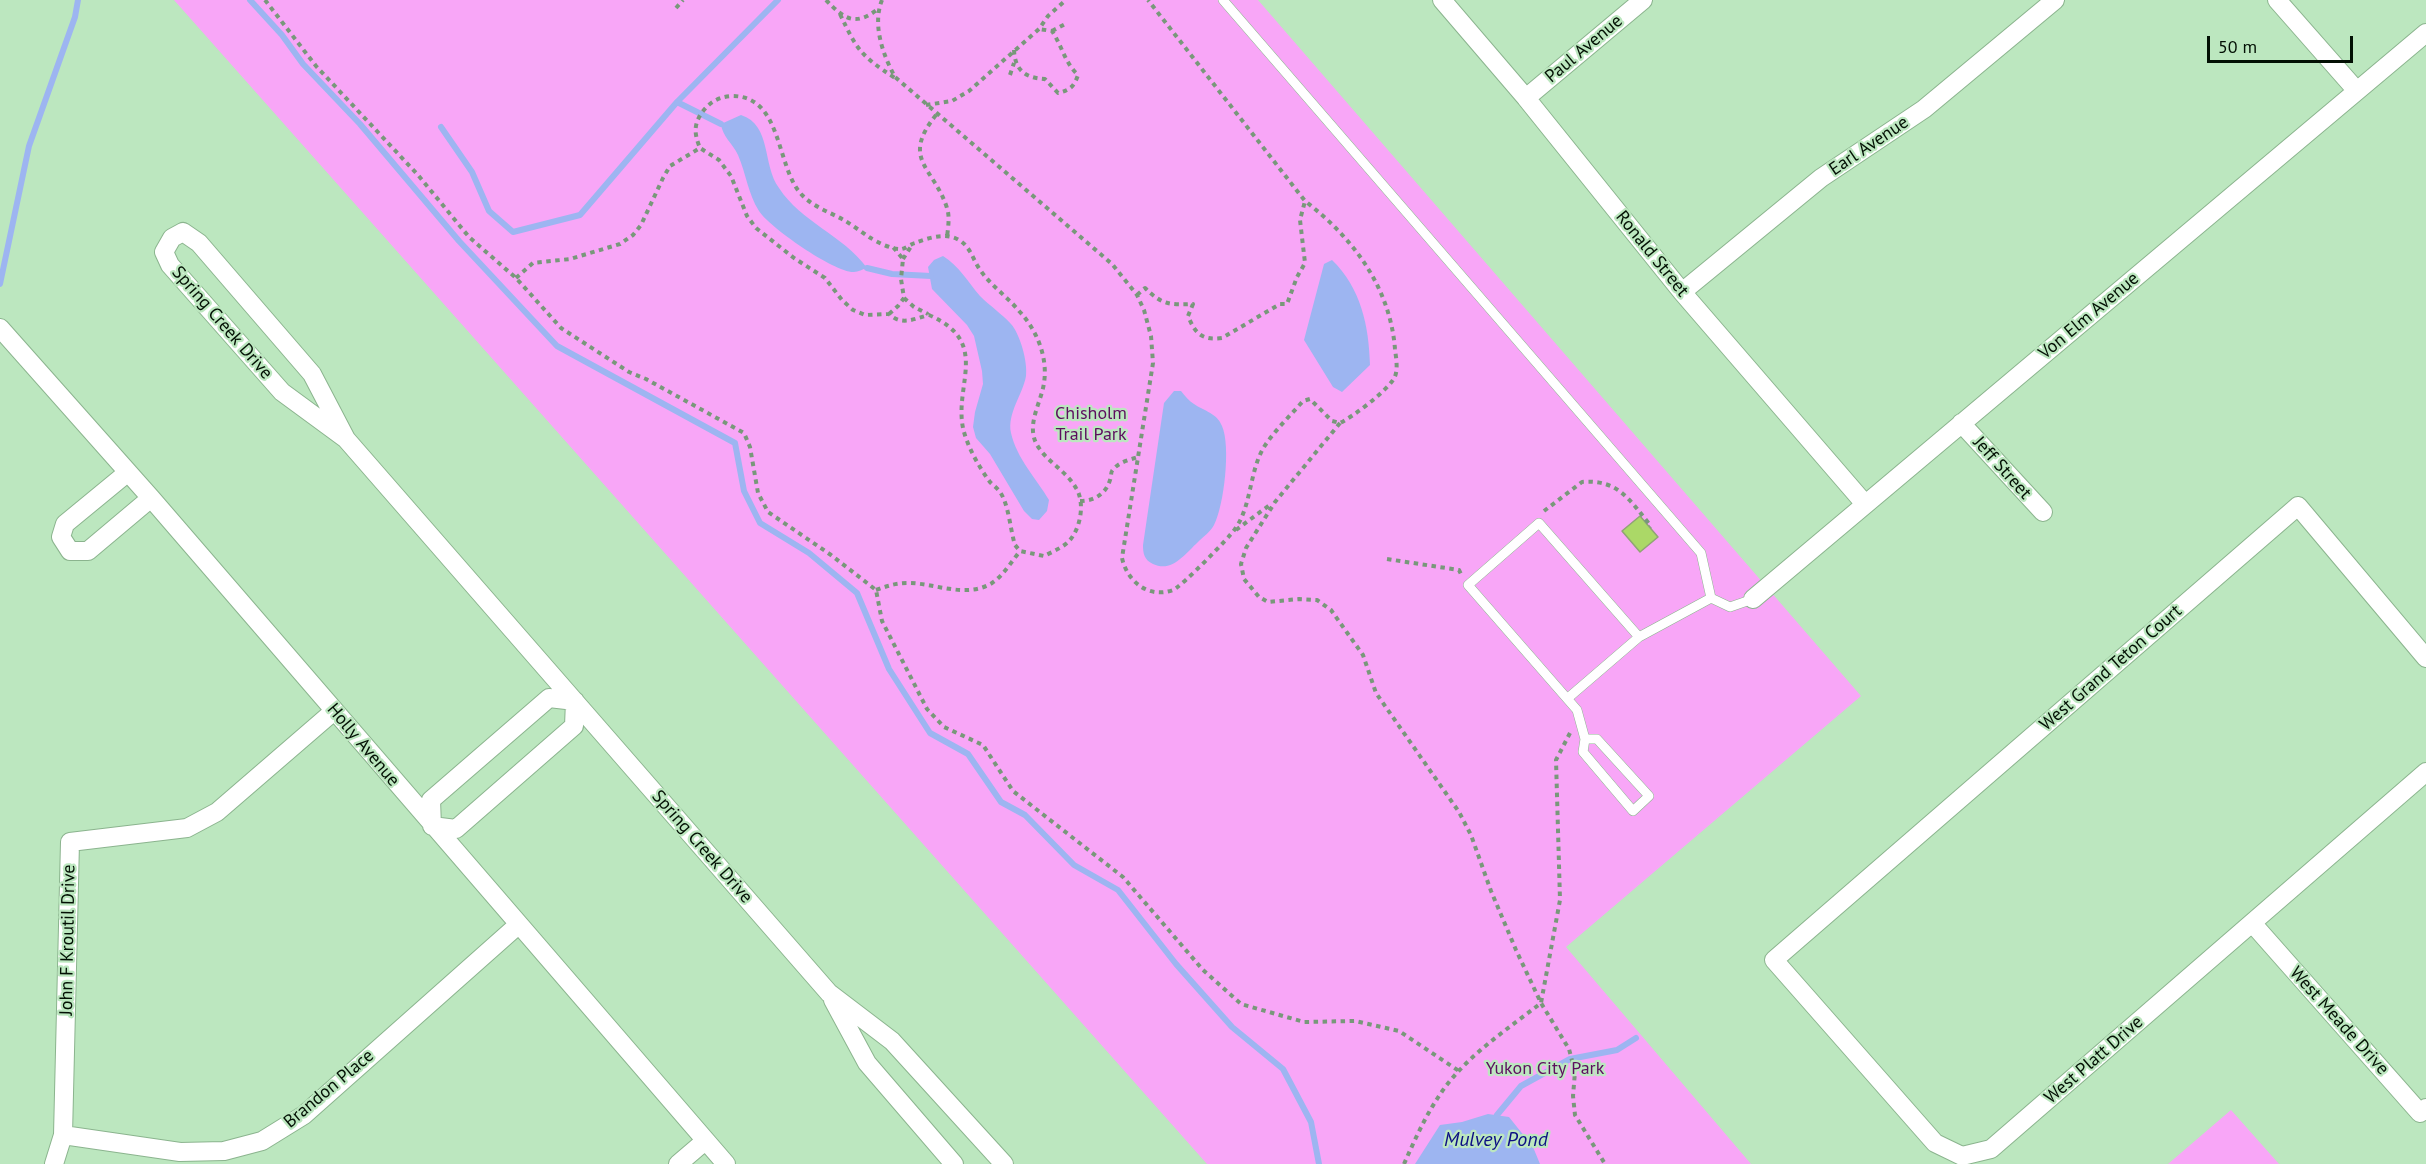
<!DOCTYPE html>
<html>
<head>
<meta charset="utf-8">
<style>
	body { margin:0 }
	#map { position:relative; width:2426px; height:1164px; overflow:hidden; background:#bce7bf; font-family:"PT Sans",sans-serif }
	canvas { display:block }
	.scale { position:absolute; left:2207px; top:36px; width:146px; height:27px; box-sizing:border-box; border:3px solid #031004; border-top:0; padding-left:8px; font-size:18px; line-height:21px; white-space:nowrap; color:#031004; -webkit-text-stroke:4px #bce7bf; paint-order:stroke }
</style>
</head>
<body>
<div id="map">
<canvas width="2426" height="1164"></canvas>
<div class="scale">50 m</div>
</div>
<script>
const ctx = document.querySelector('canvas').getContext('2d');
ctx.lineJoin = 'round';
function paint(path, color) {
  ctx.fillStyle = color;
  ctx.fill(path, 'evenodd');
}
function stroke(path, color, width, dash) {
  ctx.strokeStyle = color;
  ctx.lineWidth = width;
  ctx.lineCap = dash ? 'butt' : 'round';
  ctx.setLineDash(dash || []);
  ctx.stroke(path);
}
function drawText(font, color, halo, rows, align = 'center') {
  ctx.font = font + ' "PT Sans",sans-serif';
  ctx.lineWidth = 4.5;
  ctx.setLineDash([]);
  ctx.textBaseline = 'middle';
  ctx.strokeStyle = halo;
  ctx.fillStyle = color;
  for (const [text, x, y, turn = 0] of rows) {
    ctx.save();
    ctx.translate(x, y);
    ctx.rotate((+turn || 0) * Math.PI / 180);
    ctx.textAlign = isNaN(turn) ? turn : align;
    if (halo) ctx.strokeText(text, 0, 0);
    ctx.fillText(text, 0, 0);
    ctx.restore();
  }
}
paint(new Path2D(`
	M174,0h1084l603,696 -295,251 185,217h-544z
	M2231,1110l48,54h-111z`), '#f8a6f7');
paint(new Path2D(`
	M741,115c31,10 21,50 38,73 22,34 64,47 88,80 -4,1 -9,4 -13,4 -19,1 -85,-45 -95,-61 -11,-17 -13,-38 -21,-56 -5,-11 -16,-19 -17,-31z
	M943,256c16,10 25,26 37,40 10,10 22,18 31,28 9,10 17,38 15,52 -3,18 -19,37 -15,57 6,26 25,45 38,67l-2,11 -8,9 -7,-1 -8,-8 -34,-57 -14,-16 -3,-11 2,-15 8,-28 -1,-13 -8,-35 -7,-11 -35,-36 -4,-22 6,-7z
	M1332,260c29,28 37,66 38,105l-28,27 -9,-5 -29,-47 20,-76z
	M1174,391h7c4,5 8,10 13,13 10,7 23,9 28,22 9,20 2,80 -8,99 -3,6 -11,12 -16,17 -13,12 -26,31 -45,22 -9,-4 -10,-11 -10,-19l21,-142z
	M1488,1114l21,3 24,30 7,17h-125l25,-39 22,-3z`), '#9db5f1');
stroke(new Path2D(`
	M250,0l32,35 21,29 57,60 99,117 98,105 178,97 9,48 16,32 49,30 48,40 32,76 41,64 38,21 33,48 24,13 49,50 44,25 58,74 56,63 51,42 28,53 8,42
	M677,102l44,22
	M441,127l31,45 17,39 24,21 67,-17 97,-113 101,-102
	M867,268l25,6 39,2
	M0,284l29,-138 46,-129 3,-17
	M1497,1115l24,-29 49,-27 47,-9 19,-12`), '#9db5f1', 6);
const building = new Path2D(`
	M1640,516l18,21 -18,15 -18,-21z`);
paint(building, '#abd867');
stroke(building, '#90a475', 1.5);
const lane = new Path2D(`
	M1223,0l478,553 10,45 19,9 23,-8
	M1568,698l71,-61 72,-39
	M1585,739h12l52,57 -16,15 -50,-59 2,-13 -8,-29 -109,-125 71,-62 100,114`);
const street = new Path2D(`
	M1442,0l84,98 156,194 183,212
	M2277,0l80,91
	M1526,98l117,-98
	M1682,292l139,-114 103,-69 131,-109
	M0,328l151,170 575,666
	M1961,423l82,89
	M346,439l-34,-65 -113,-131 -16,-11 -11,6 -8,14 6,13 112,127 64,47 483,554 63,48 112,123
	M127,473l-62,51 -4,13 9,14h18l63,-53
	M1753,599l673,-566
	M2426,658l-128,-152 -524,454 161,183 27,13 29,-7 435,-377
	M549,698l26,3 -1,25 -118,103 -24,-3 -1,-26z
	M2253,924l167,189 6,-5
	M833,1000l34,63 87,101
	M63,1135l117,17 44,-1 38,-10 42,-26 214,-190
	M54,1164l9,-29 7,-293 117,-14 30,-16 117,-101
	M678,1164l27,-23`);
stroke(lane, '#8bb48e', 10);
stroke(street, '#8bb48e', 20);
stroke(new Path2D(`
	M265,0l51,66 102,109 51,62 47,41 45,50 68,44 17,7 98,54 6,14 8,46 10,19 63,43 45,35 6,31 45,88 17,18 39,18 30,46 110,86 80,93 38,34 63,18 51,-1 44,10 60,40
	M826,0c18,19 29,27 52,9
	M882,0c-10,25 1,55 13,77l217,187 25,31 7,15 7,26 2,27 -31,195c5,23 26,41 51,32 8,-3 56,-52 62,-61 17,-24 14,-57 29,-82 11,-17 26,-31 39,-46l7,-2 22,22 8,2c14,-7 44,-30 53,-43 6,-8 3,-22 2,-31 -5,-62 -42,-111 -90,-148l-157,-201
	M676,8l7,-8
	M840,14c17,36 21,42 55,64
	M1052,31l15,-8
	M1014,50c1,21 12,28 31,29l13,14c12,-3 16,-6 20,-18 -13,-12 -16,-29 -26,-44l-13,-2
	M1010,75l4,-12
	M926,105l26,-4 17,-10 70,-62 9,-13 18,-16
	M936,115c-36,45 -2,52 11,93 3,9 1,20 0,29
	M903,259l9,-14
	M516,278l17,-15 37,-4 50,-15 13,-9 8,-10 22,-47 7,-12 30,-18 19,12 12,16 16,40 9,12 38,30 31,20 17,22 11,10 12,5 24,-1c13,12 24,5 40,1 62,27 25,69 34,113 4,18 16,39 27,54 3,3 7,6 10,10 9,13 10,37 15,53l5,6 24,5c8,-4 20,-9 26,-16 11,-13 15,-38 6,-52 -9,-16 -27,-25 -37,-40 -15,-21 2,-44 5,-65 4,-26 -7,-52 -24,-71 -14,-17 -32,-28 -43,-47 -5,-9 -8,-19 -18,-25 -13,-8 -31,-2 -44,3 -4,1 -9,5 -13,6 -10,1 -25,-7 -33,-12 -9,-6 -18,-13 -27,-18 -13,-7 -28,-12 -39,-23 -28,-27 -19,-101 -72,-100 -13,1 -23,7 -30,18 -8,12 -6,22 -1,34
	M1137,295l8,-7c17,17 25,17 48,16l-5,12c7,17 14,25 34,22l58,-34h7l10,-27 8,-14 -5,-43 5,-19
	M904,298l10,9 14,7
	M889,314l9,-8 6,-8 -3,-19 2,-20 -10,-12
	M1340,423l-65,79 -29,46 -5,16 3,15 15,18 9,5 31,-3 18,1 14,10 32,45 13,38 83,119 12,23 20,56 25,59 25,53 28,46 6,23 -2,24 2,19 30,49
	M1080,501c14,0 26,-7 30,-21 1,-2 1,-8 2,-9 6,-9 17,-11 26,-14
	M1544,511l38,-29c37,-3 48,19 69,44l-1,1
	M1236,530l35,-26
	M1387,559l72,11 2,4
	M876,590c11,-4 20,-7 32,-7 27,0 58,16 84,0 11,-7 20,-22 28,-32
	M1404,1164c12,-27 24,-54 42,-78 25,-33 63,-58 95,-83l19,-103 -4,-140 14,-27`), '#78987a', 4, [4.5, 4.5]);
stroke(lane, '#fff', 9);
stroke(street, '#fff', 18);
drawText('18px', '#031004', '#bce7bf', [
	["Paul Avenue",1584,49,-40],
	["Earl Avenue",1869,146,-34],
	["Ronald Street",1652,254,51],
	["Von Elm Avenue",2089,316,-40],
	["Spring Creek Drive",222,323,49],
	["Jeff Street",2002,468,48],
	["West Grand Teton Court",2111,668,-41],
	["Holly Avenue",363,745,50],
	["Spring Creek Drive",702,847,49],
	["John F Kroutil Drive",68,940,-89],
	["West Meade Drive",2339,1021,48],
	["West Platt Drive",2094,1060,-41],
	["Brandon Place",329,1089,-40]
]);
drawText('18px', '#5c0d5e', '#bce7bf', [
	["Chisholm",1091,414],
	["Trail Park",1091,435],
	["Yukon City Park",1545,1069]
]);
drawText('italic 20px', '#0c0f83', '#bce7bf', [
	["Mulvey Pond",1496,1140]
]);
</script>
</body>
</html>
